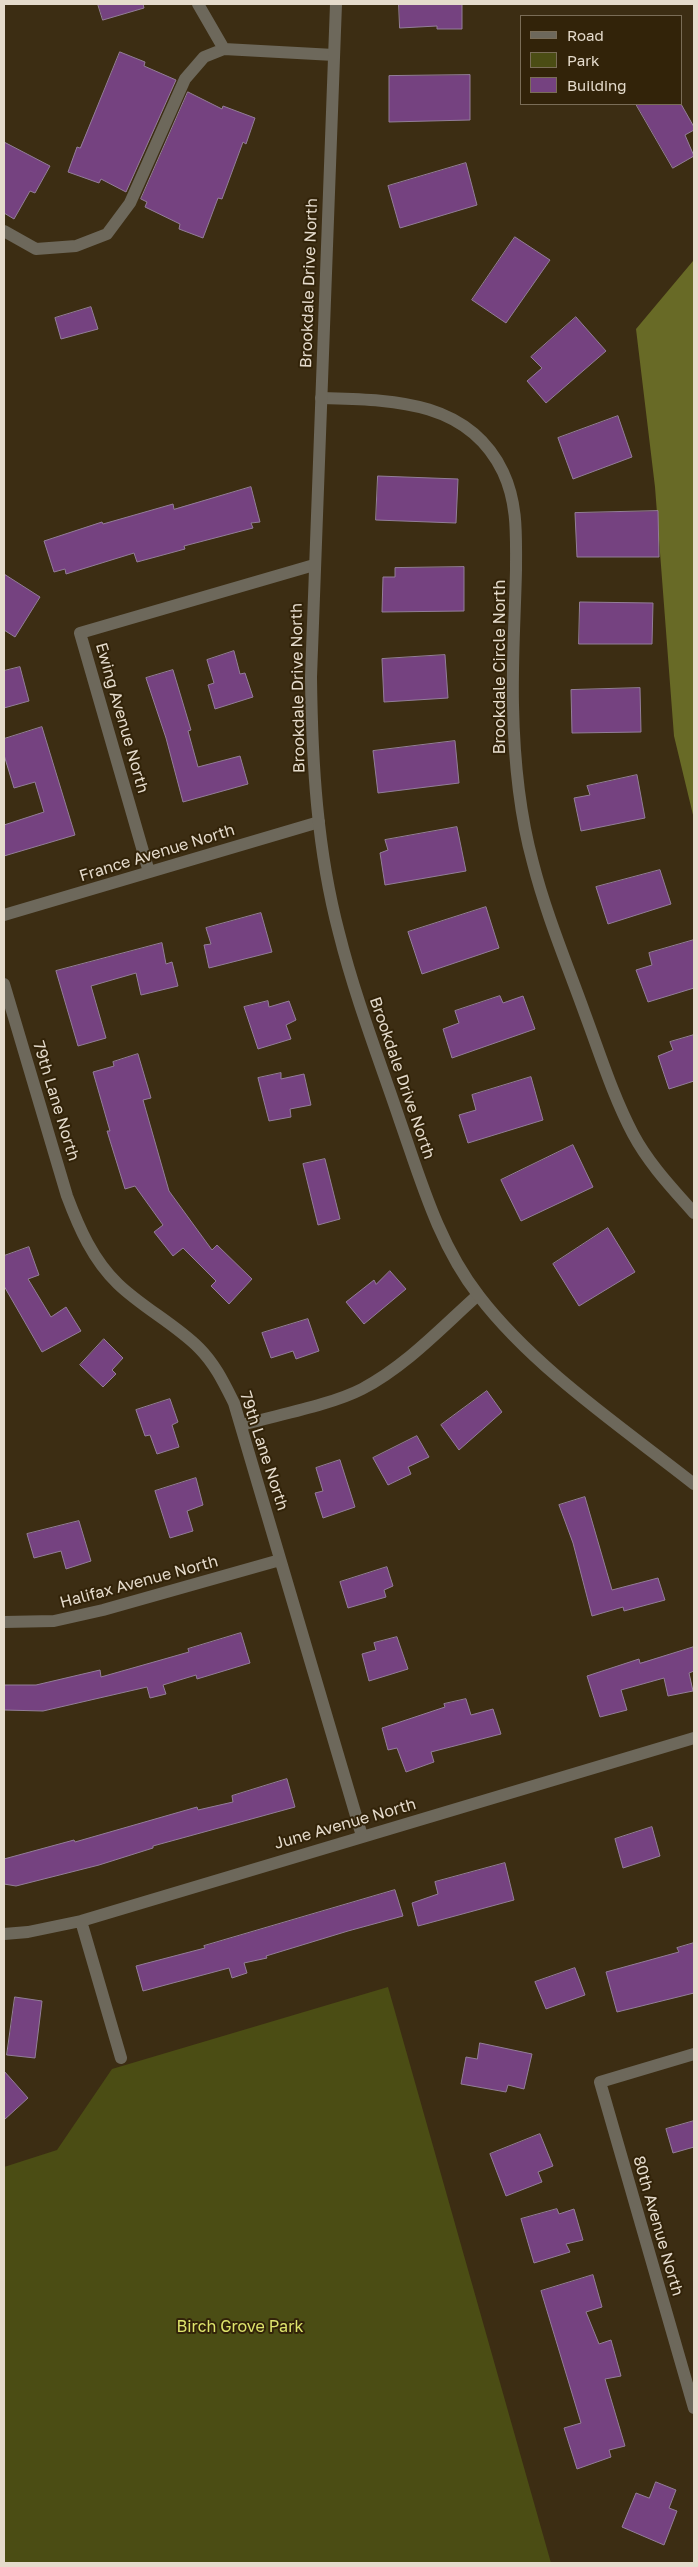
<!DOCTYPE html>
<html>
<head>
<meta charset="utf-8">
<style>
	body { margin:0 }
	#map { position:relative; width:698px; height:2567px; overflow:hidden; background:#3c2d13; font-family:"Golos Text",sans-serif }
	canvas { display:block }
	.frame { position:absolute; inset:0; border:5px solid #e5dbcc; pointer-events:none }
	.legend { position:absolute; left:520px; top:15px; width:162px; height:90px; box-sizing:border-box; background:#322309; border:1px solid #7a6d57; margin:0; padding:6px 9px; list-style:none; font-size:15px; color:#e5dbcc }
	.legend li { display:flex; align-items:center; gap:10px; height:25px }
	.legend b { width:25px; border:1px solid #7a6d57 }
</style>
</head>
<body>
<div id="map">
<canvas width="698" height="2567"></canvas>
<div class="frame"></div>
<ul class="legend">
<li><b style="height:6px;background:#6d685b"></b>Road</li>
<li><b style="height:14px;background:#4b4d14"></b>Park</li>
<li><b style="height:14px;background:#754280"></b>Building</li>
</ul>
</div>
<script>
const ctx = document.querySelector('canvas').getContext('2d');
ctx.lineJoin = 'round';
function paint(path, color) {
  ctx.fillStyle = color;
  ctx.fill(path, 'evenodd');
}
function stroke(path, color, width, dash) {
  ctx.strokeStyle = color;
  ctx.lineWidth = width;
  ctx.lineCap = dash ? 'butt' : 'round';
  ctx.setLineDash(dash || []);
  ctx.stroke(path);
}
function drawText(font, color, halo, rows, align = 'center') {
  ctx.font = font + ' "Golos Text",sans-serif';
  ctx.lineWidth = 4;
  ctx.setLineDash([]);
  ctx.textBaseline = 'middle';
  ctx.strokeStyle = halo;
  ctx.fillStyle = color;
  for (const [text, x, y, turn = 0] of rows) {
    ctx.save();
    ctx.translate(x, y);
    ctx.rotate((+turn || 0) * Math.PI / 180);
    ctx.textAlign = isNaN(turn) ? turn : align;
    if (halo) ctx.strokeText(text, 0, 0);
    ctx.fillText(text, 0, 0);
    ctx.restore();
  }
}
paint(new Path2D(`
	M388,1987l163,576h-547v-396l53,-17 55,-81z`), '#4b4d14');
paint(new Path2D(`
	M693,261l1,1v557l-20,-83 -19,-249 -19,-158z`), '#686a26');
const building = new Path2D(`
	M98,4h45l1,4 -41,12z
	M399,4h63v25h-25v-3l-37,2z
	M120,52l25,10 -1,4 32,14 -50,112 -25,-13 -2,4 -31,-11 9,-25 3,1z
	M470,75v45l-81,2v-46z
	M188,92l34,17 1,-3 32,12 -9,26 -3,-2 -21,57 -4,-1 -15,40 -24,-9 1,-5 -35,-17 2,-5 -6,-3z
	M636,104h45l13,23v3l-9,5 9,21 -21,12z
	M4,142l46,24 -15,27 -5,-2 -16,28 -10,-6z
	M466,163l11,42 -77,23 -12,-42z
	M515,237l35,23 -44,63 -34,-23z
	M91,307l7,22 -37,10 -6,-21z
	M576,317l30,34 -60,52 -19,-22 15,-13 -11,-11z
	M618,416l14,41 -59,22 -15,-41z
	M378,476l80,3 -2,44 -80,-3z
	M251,487l9,35 -9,1 2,5 -69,18 1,3 -48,13 -3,-9 -68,21 -1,-5 -11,3 -10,-31 58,-19 1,2 70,-20 1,5z
	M658,511l1,46h-82l-2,-44z
	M464,567v44l-82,1 1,-35h12v-9z
	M4,574l36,23 -25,40 -11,-7z
	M580,602l73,1 -1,41h-73z
	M234,651l6,23 5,-1 8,24 -38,12 -7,-24 6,-2 -7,-23z
	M445,655l3,43 -64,4 -2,-43z
	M20,667l9,34 -25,7v-37z
	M173,670l18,60 -3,1 10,36 42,-11 8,28 -65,18 -17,-64 -20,-60z
	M640,688l1,44 -69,1 -1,-43z
	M42,727l33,108 -71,21v-31l40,-13 -9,-30 -21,6 -10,-33v-16z
	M455,741l4,42 -81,10 -5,-42z
	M637,775l8,43 -64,13 -7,-33 16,-3 -3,-9z
	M457,827l9,44 -81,14 -5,-32 8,-3 -3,-10z
	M660,870l11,34 -63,20 -12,-37z
	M486,907l13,41 -77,26 -14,-42z
	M261,913l11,39 -63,16 -5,-23 7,-1 -5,-16z
	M694,940v48l-46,14 -12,-32 16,-5 -3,-12z
	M162,943l4,21 6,-2 6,24 -37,9 -5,-22 -45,13 15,52 -28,8 -22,-75z
	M500,996l3,7 20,-7 12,33 -83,29 -9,-29 16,-6 -4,-12z
	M268,1001l1,6 20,-6 7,19 -10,5 5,14 -33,10 -14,-42z
	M694,1035v46l-25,8 -11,-33 15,-6 -3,-8z
	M138,1054l13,44 -8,2 26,91 43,59 5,-5 35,34 -23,25 -18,-18 5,-5 -33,-33 -10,8 -19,-24 9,-7 -28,-39 -10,3 -18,-58h3l-17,-59 21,-6 -1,-4z
	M281,1073v6l23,-5 7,31 -21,4 1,8 -22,4 -11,-43z
	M531,1077l12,43 -75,23 -9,-28 17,-5 -4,-15z
	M573,1145l20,42 -72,34 -20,-41z
	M325,1159l15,60 -22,6 -15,-61z
	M608,1228l27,44 -56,34 -26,-42z
	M29,1247l10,28 -11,4 23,38 15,-10 15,24 -39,21 -38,-66v-30z
	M390,1271l16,18 -42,35 -18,-22 28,-22 2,4z
	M308,1319l11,32 -23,8 -3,-8 -22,7 -9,-25z
	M104,1339l19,19 -11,12 4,4 -13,13 -23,-22z
	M487,1391l15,21 -43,38 -18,-25z
	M170,1399l8,23 -6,3 7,22 -22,7 -7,-19 -5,1 -9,-26z
	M417,1436l12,21 -21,10 3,7 -23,11 -15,-27z
	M340,1460l15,47 -32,11 -8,-25 8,-2 -7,-23z
	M196,1478l7,27 -16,6 6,20 -23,7 -15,-47z
	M585,1497l27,93 46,-12 7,22 -41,11 -1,-4 -31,9 -19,-73 -14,-38z
	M79,1521l12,40 -25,8 -5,-18 -27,7 -7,-24z
	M387,1567l6,19 -9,4 2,7 -38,11 -8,-26z
	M241,1633l9,30 -53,16 -1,-4 -33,10 3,9 -16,4 -3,-11 -104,24 -39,-1v-25h32l64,-15 1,7 88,-25 -1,-3z
	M397,1637l11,32 -39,12 -7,-27 14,-4 -2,-7z
	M694,1647v24l-5,2 4,18 -25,5 -4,-18 -43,12 6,20 -27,7 -13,-41 52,-17 1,4z
	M466,1699l5,16 22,-6 8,25 -70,18 3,10 -28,10 -9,-24 -9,2 -6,-22 63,-21 -1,-3z
	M287,1779l8,28 -142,39v2l-54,17 -83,21 -12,-2v-25l70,-19 1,2 122,-35 1,3 35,-8 -1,-6z
	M652,1827l8,29 -37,12 -8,-29z
	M505,1863l9,37 -96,26 -6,-23 26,-9 -3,-12z
	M395,1890l8,26 -55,15 -82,25 1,2 -23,5 3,10 -15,5 -3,-10 -86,23 -7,-25 69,-18 -1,-2z
	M694,1943v50l-77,19 -11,-40 73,-20 -2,-4z
	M575,1968l10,27 -39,14 -11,-27z
	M15,1997l27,4 -7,57 -28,-3z
	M480,2043l52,11 -8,35 -16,-4 -2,7 -45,-8 5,-27 11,2z
	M4,2071l24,27 -24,22z
	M694,2121v26l-21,6 -7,-24z
	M540,2134l13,32 -15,6 4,10 -36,14 -16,-42z
	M557,2209l2,5 15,-5 9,31 -17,4 4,8 -36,11 -13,-44z
	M593,2275l9,32 -16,5 13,32 12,-4 10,36 -16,3 20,67 -16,4 2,7 -34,12 -13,-41 17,-5 -40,-132z
	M656,2482l20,8 -7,18 8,3 -13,34 -42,-18 14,-34 13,5z`);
paint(building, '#754280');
stroke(building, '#937e98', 1);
stroke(new Path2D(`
	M198,4l26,45
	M4,231l32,18 40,-3 31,-12 23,-31 55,-124 19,-22 20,-8 110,6
	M321,398c69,2 147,1 182,74 15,32 13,64 13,98 -1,45 -4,90 -3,135 1,53 6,107 20,158 13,51 34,101 52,151 15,40 28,82 48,120 16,30 39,54 61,79
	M149,872l-69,-239 234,-68
	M4,915l315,-93
	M4,984l63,212c12,32 26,64 51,88 25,24 57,40 81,64 16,16 25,35 35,55l128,433
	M242,1425c35,-10 89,-20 120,-36 44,-23 79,-61 116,-94
	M4,1622l50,-1 49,-11 177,-50
	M81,1921l40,137
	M4,1934l24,-2 53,-11 613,-183
	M694,2054l-94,28 94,326`), '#6d685b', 12);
stroke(new Path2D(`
	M336,4l-25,673c1,85 6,173 28,256 16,64 40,126 61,188 21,60 39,124 79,175 55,72 144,132 215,188`), '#6d685b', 12);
drawText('16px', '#e5dbcc', '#322309', [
	["Brookdale Drive North",309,283,-88],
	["Brookdale Circle North",500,667,-90],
	["Brookdale Drive North",298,688,-91],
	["Ewing Avenue North",122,718,74],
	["France Avenue North",157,853,-17],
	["Brookdale Drive North",402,1078,71],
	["79th Lane North",56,1101,73],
	["79th Lane North",264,1451,72],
	["Halifax Avenue North",139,1582,-15],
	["June Avenue North",345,1824,-16],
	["80th Avenue North",658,2226,74]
]);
drawText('16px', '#dfe46c', '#322309', [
	["Birch Grove Park",240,2327]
]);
</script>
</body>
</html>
